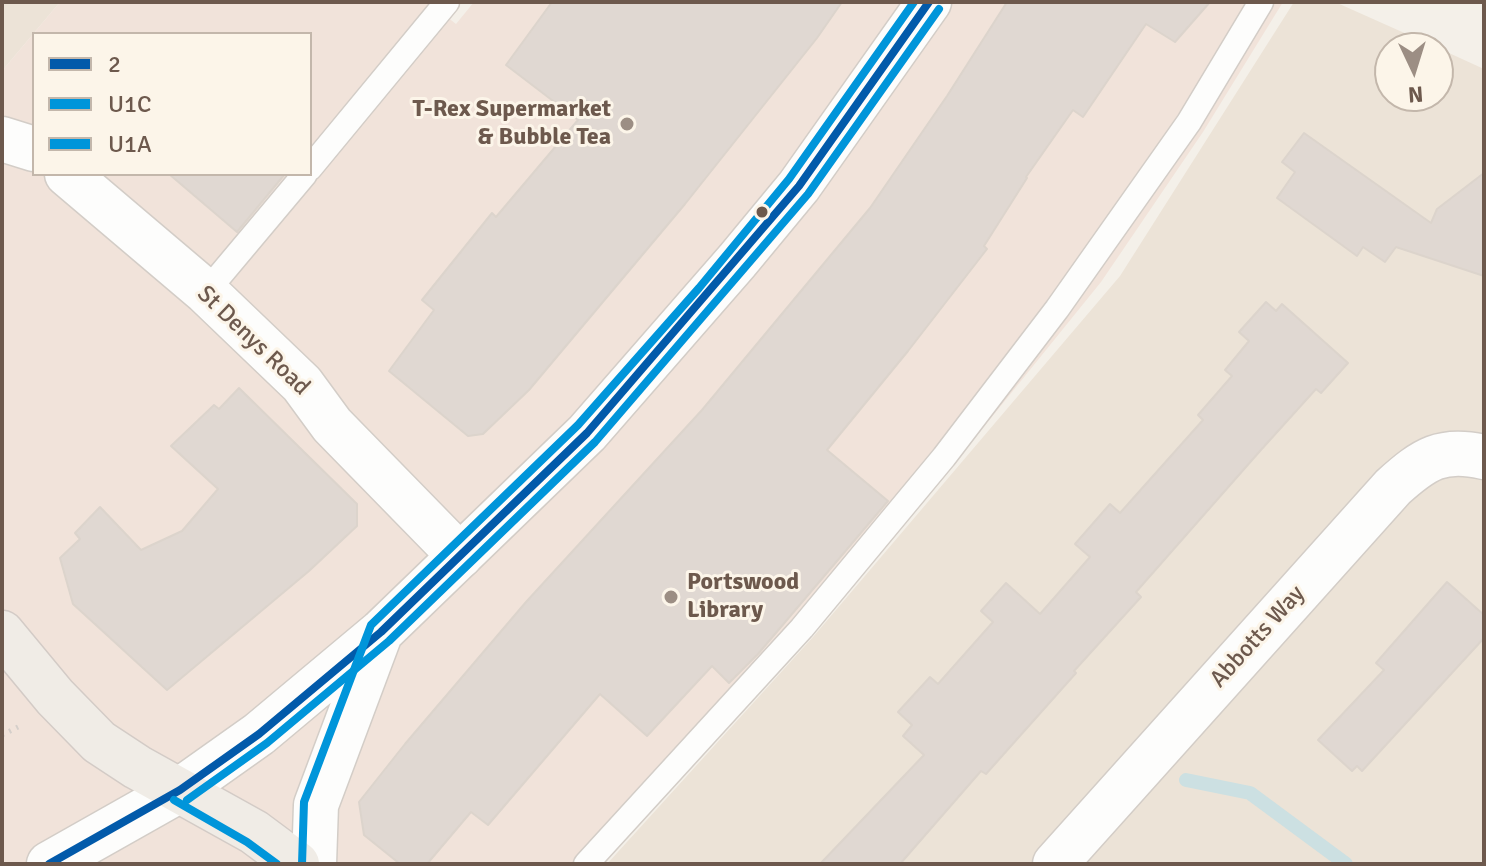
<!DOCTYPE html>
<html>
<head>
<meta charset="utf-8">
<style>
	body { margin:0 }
	#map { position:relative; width:1486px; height:866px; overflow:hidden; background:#f4f0e9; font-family:Signika,sans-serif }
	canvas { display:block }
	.frame { position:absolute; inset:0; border:4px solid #6d594d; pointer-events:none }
	.legend { position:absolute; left:32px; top:32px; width:280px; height:144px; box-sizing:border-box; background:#fcf5e9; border:2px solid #c3b7ab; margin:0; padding:10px 14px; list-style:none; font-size:24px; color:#6d594d }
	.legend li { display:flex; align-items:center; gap:16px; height:40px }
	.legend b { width:40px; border:2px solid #c3b7ab }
	.north { position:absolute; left:1374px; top:32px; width:80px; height:80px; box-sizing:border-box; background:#fcf5e9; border:2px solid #c3b7ab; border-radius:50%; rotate:176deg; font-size:22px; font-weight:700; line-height:32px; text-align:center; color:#6d594d }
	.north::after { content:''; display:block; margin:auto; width:28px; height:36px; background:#9c8e84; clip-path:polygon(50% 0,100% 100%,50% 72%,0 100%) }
</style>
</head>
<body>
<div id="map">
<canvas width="1486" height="866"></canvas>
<div class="frame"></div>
<ul class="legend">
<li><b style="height:10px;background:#025aaa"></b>2</li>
<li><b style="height:10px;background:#0095da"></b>U1C</li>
<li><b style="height:10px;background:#0095da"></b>U1A</li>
</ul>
<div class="north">N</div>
</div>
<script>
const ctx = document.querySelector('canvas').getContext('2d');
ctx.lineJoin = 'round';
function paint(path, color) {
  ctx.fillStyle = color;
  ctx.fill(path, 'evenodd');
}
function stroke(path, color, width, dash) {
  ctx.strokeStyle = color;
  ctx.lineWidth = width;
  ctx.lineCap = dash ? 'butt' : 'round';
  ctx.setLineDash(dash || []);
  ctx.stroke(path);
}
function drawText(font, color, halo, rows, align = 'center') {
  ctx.font = font + ' Signika,sans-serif';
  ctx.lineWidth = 6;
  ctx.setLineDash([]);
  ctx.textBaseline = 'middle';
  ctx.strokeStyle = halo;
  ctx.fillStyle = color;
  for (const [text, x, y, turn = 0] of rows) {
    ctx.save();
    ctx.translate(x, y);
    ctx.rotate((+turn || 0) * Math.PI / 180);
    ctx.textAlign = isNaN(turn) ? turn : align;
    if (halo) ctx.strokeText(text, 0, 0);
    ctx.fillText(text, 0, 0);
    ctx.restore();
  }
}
paint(new Path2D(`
	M2,2h58l-58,69z
	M1294,2h41l103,46h-48v48h48v-48l46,21v795h-877l206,-227 307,-361z`), '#ece3d7');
paint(new Path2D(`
	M60,2h368l28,22 18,-22h809l-80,130 -102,150 -144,178 -361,404h-591l-3,-6v-787zM34,34h276v140h-276z`), '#f1e3da');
stroke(new Path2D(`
	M1186,780l64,13 96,71`), '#cce0e2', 14);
const building = new Path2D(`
	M552,2h290l-25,36 -132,166 -156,186 -46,44 -15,2 -79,-65 45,-61 -12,-10 70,-87 4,4 82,-97 -72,-55z
	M1007,2h203l-35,40 -29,-18 -63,93 -10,-7 -47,67 1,1 -43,68 3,3 -79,102 -81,99 61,51 -130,153 -29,29 -17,-17 -65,70 -47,-42 -112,131 -17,-13 -44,52h-27l-36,-29 -5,-33 46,-58 121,-142 176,-192 168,-202 77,-112z
	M1304,133l127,90 6,-14 47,-36v103l-88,-29 -11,15 -22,-15 -6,9 -80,-58 18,-26 -13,-10z
	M169,174h116l-48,58z
	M1266,302l10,9 6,-7 66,59 -27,30 -5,-4 -56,62 -124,141 5,5 -67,74 2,2 -90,101 -5,-3 -81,93h-80l104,-109 -21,-19 9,-11 -14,-13 32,-35 8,7 55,-62 -12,-11 25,-28 34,31 50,-57 -15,-13 35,-40 10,9 83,-93 -5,-5 34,-39 -7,-6 24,-29 -10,-9z
	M239,388l118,116v22l-48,45 -142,119 -94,-86 -13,-46 20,-19 -5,-6 25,-26 41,43 41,-19 36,-42 -47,-43 43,-41 5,4z
	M1447,582l37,33v23l-122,133 -5,-5 -5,5 -34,-31 66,-70 -8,-7z`);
paint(building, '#e0d8d2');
stroke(building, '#dcd4cc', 2);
const service = new Path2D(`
	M310,168l137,-166
	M206,292l99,-118
	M586,864l216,-236 142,-171 113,-148 132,-187 72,-120`);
const minor = new Path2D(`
	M2,139l32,10
	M67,174l139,118 96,92 30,41 128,131
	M1055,864l338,-377c31,-28 49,-40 91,-30`);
const tertiary = new Path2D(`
	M49,864l131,-74 79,-56 122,-102 206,-199 150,-172 62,-75 130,-184
	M314,864l2,-59 64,-171`);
const primary = new Path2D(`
	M2,633l53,64 44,45 38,25 117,65 43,32`);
stroke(service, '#d3cdc7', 27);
stroke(minor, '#d3cdc7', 47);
stroke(tertiary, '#d3cdc7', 47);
stroke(primary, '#d3cbc6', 47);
stroke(new Path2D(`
	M2,735l20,-10`), '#d5cfca', 5, [2, 6]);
stroke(service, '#fdfdfc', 24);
stroke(minor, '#fdfdfc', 44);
stroke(tertiary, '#fdfdfc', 44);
stroke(primary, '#f0ece6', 44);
stroke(new Path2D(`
	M49,864l131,-74 79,-56 122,-102 206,-199 212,-247 130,-184`), '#025aaa', 8);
stroke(new Path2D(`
	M174,800l73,42 30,22
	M187,800l80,-57 122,-102 206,-199 213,-248 131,-185`), '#0095da', 8);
stroke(new Path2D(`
	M302,864l2,-62 67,-177 207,-200 121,-137 90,-109 125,-177`), '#0095da', 8);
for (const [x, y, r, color] of [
	[627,124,8,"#9c8e84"],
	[762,212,7,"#6d594d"],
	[671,597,8,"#9c8e84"]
]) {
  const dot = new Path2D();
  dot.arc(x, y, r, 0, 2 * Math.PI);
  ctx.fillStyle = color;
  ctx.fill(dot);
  stroke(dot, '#fcf5e9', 3);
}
drawText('bold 24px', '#6d594d', '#fcf5e9', [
	["T-Rex Supermarket",611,110],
	["& Bubble Tea",611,138],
	["Portswood",687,583,"left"],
	["Library",687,611,"left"]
], 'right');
drawText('24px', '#6d594d', '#fcf5e9', [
	["St Denys Road",253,341,44],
	["Abbotts Way",1258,637,-48]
]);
</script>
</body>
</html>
